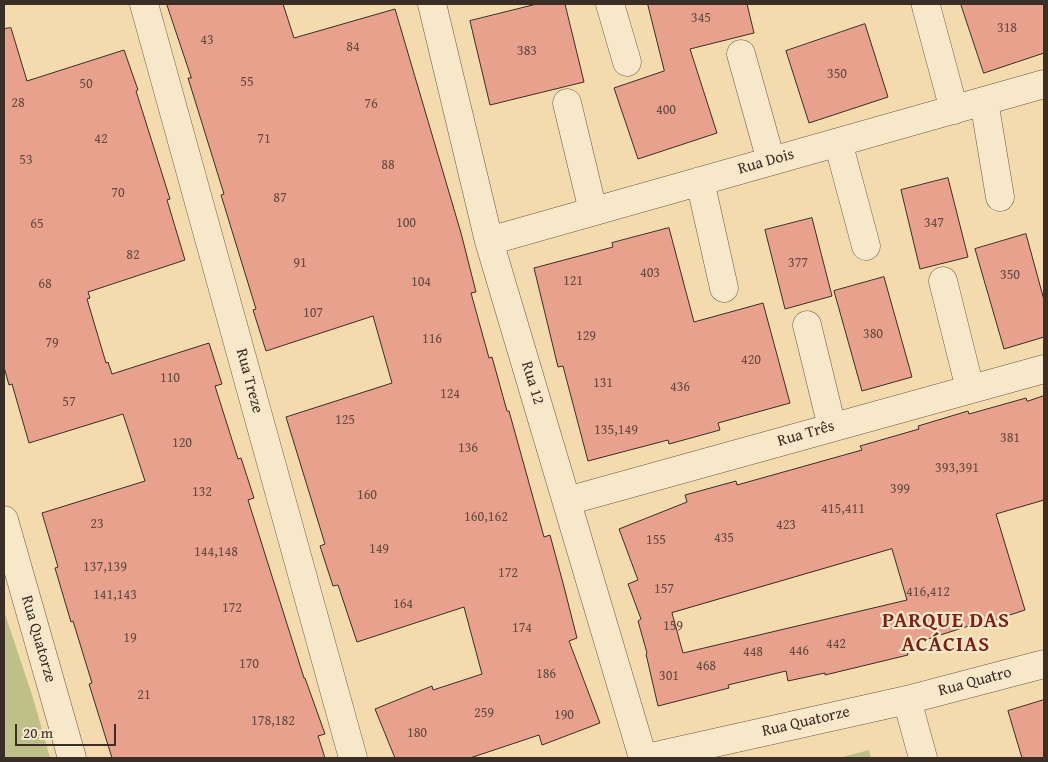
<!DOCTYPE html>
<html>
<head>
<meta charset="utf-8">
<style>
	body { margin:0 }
	#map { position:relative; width:1048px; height:762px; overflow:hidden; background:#f4dbae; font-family:"Gentium Book Plus",serif }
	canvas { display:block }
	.frame { position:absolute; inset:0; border:5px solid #3a2e27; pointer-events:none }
	.scale { position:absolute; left:15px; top:724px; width:101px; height:22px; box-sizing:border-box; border:2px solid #3a2e27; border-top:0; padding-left:6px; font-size:15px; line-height:18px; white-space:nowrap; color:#3a2e27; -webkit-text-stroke:4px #f8e8ca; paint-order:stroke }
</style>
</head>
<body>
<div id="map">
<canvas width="1048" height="762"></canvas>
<div class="frame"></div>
<div class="scale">20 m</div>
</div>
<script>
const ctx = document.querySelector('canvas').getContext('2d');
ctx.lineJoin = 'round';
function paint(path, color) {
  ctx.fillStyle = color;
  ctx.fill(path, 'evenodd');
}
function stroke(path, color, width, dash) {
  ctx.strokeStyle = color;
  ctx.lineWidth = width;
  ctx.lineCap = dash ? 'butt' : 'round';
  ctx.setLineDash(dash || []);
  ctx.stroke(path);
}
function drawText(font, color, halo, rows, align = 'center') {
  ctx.font = font + ' "Gentium Book Plus",serif';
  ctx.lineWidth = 4.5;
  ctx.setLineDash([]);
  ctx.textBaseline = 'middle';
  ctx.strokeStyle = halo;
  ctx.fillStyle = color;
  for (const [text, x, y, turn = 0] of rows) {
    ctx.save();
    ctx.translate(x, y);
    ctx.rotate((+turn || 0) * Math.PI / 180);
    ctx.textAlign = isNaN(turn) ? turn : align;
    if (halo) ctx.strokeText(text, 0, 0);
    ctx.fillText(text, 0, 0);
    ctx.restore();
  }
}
paint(new Path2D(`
	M4,611l29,87 17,60h-46z
	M869,750l2,8h-32z`), '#bfbf88');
const building = new Path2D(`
	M167,4h116l11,34 101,-29 66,224 15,59 -5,1 18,65 3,-1 15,54h2l35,126 6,-2 13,48 14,55 -8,3 31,82 -58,22 -3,-10 -69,23h-75l-20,-49 57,-23 1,4 49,-16 -18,-67 -107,35 -19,-57 -5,1 -13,-40 5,-2 -39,-127 106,-34 -19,-67 -107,35 -13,-41 3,-1 -35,-114 3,-1 -36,-116h3z
	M537,4h28l19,78 -94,23 -20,-84z
	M648,4h99l7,29 -64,16 27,84 -79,26 -24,-71 50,-17z
	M961,4h83v49l-60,20z
	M865,24l23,73 -79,26 -23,-72z
	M11,28l16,53 97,-31 14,40 -2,1 34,108 -3,1 18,60 -97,32 2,6 -3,1 19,64 2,-1 4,12 97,-31 13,41 -7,2 23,73 3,-1 13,40 -6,2 56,178h1l20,56 -7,2 7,22h-213l-23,-74 3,-1 -19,-62 -2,1 -16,-54 3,-1 -16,-54 103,-32 -22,-67 -94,29 -17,-59 -3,1 -5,-18v-338z
	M948,178l20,79 -48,12 -19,-79z
	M812,218l20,78 -47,13 -20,-79z
	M669,228l25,94 69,-19 27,100 -72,20 2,7 -51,14 -1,-4 -80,21 -25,-95 -5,1 -24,-99 79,-21 -1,-4z
	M1026,234l18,66v37l-40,12 -29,-100z
	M884,277l28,100 -50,14 -28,-100z
	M1044,396v104l-48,14 29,96 -43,14 -1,-2 -75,24 2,9 -83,20v-2l-37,8 -2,-10 -58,14 1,3 -71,18 -12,-52 1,-1 -9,-32 3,-2 -13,-35 10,-4 -19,-51 68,-27 -2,-7 51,-14 1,4 125,-35 -2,-4 59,-17 -1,-3 50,-15 1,3 57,-16 1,3zM892,549l15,51 -224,53 -11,-40z
	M1044,700v58h-22l-14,-47z`);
paint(building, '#e7a18d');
stroke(building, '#3a2e27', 1);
const minor = new Path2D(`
	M144,4l209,754
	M432,4l57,237 154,517
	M610,4l17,58
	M926,6l28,104
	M741,54l30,107
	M984,101l16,96
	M567,103l26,108
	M838,142l28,104
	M700,181l24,107
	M489,241l555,-157
	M943,281l27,108
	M807,325l25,102
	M567,501l477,-132
	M4,520l68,238
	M907,700l16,58
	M647,758l260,-58 137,-36`);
stroke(minor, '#685949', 29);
stroke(minor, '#f8e8ca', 28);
drawText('14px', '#654b40', null, [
	["345",701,18],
	["318",1007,28],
	["43",207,40],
	["84",353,47],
	["383",527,51],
	["350",837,74],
	["55",247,82],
	["50",86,84],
	["28",18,103],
	["76",371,104],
	["400",666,110],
	["42",101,139],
	["71",264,139],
	["53",26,160],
	["88",388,165],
	["70",118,193],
	["87",280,198],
	["100",406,223],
	["347",934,223],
	["65",37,224],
	["82",133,255],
	["91",300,263],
	["377",798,263],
	["403",650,273],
	["350",1010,275],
	["121",573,281],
	["104",421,282],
	["68",45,284],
	["107",313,313],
	["380",873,334],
	["129",586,336],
	["116",432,339],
	["79",52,343],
	["420",751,360],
	["110",170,378],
	["131",603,383],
	["436",680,387],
	["124",450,394],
	["57",69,402],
	["125",345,420],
	["135,149",616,430],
	["381",1010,438],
	["120",182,443],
	["136",468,448],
	["393,391",957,468],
	["399",900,489],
	["132",202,492],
	["160",367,495],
	["415,411",843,509],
	["160,162",486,517],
	["23",97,524],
	["423",786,525],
	["435",724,538],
	["155",656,540],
	["149",379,549],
	["144,148",216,552],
	["137,139",105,567],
	["172",508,573],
	["157",664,589],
	["416,412",928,592],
	["141,143",115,595],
	["164",403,604],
	["172",232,608],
	["159",673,626],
	["174",522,628],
	["19",130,638],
	["442",836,644],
	["446",799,651],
	["448",753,652],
	["170",249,664],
	["468",706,666],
	["186",546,674],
	["301",669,676],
	["21",144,695],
	["259",484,713],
	["190",564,715],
	["178,182",273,721],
	["180",417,733]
]);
drawText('16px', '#3a2e27', '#f8e8ca', [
	["Rua Dois",766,162,-16],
	["Rua Treze",249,381,75],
	["Rua 12",532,383,73],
	["Rua Três",806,434,-16],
	["Rua Quatorze",38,639,74],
	["Rua Quatro",975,682,-15],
	["Rua Quatorze",806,722,-13]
]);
ctx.letterSpacing = '1px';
drawText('bold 21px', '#7a1f14', '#f8e8ca', [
	["PARQUE DAS",946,622],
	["ACÁCIAS",946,646]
]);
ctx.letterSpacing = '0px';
</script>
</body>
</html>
